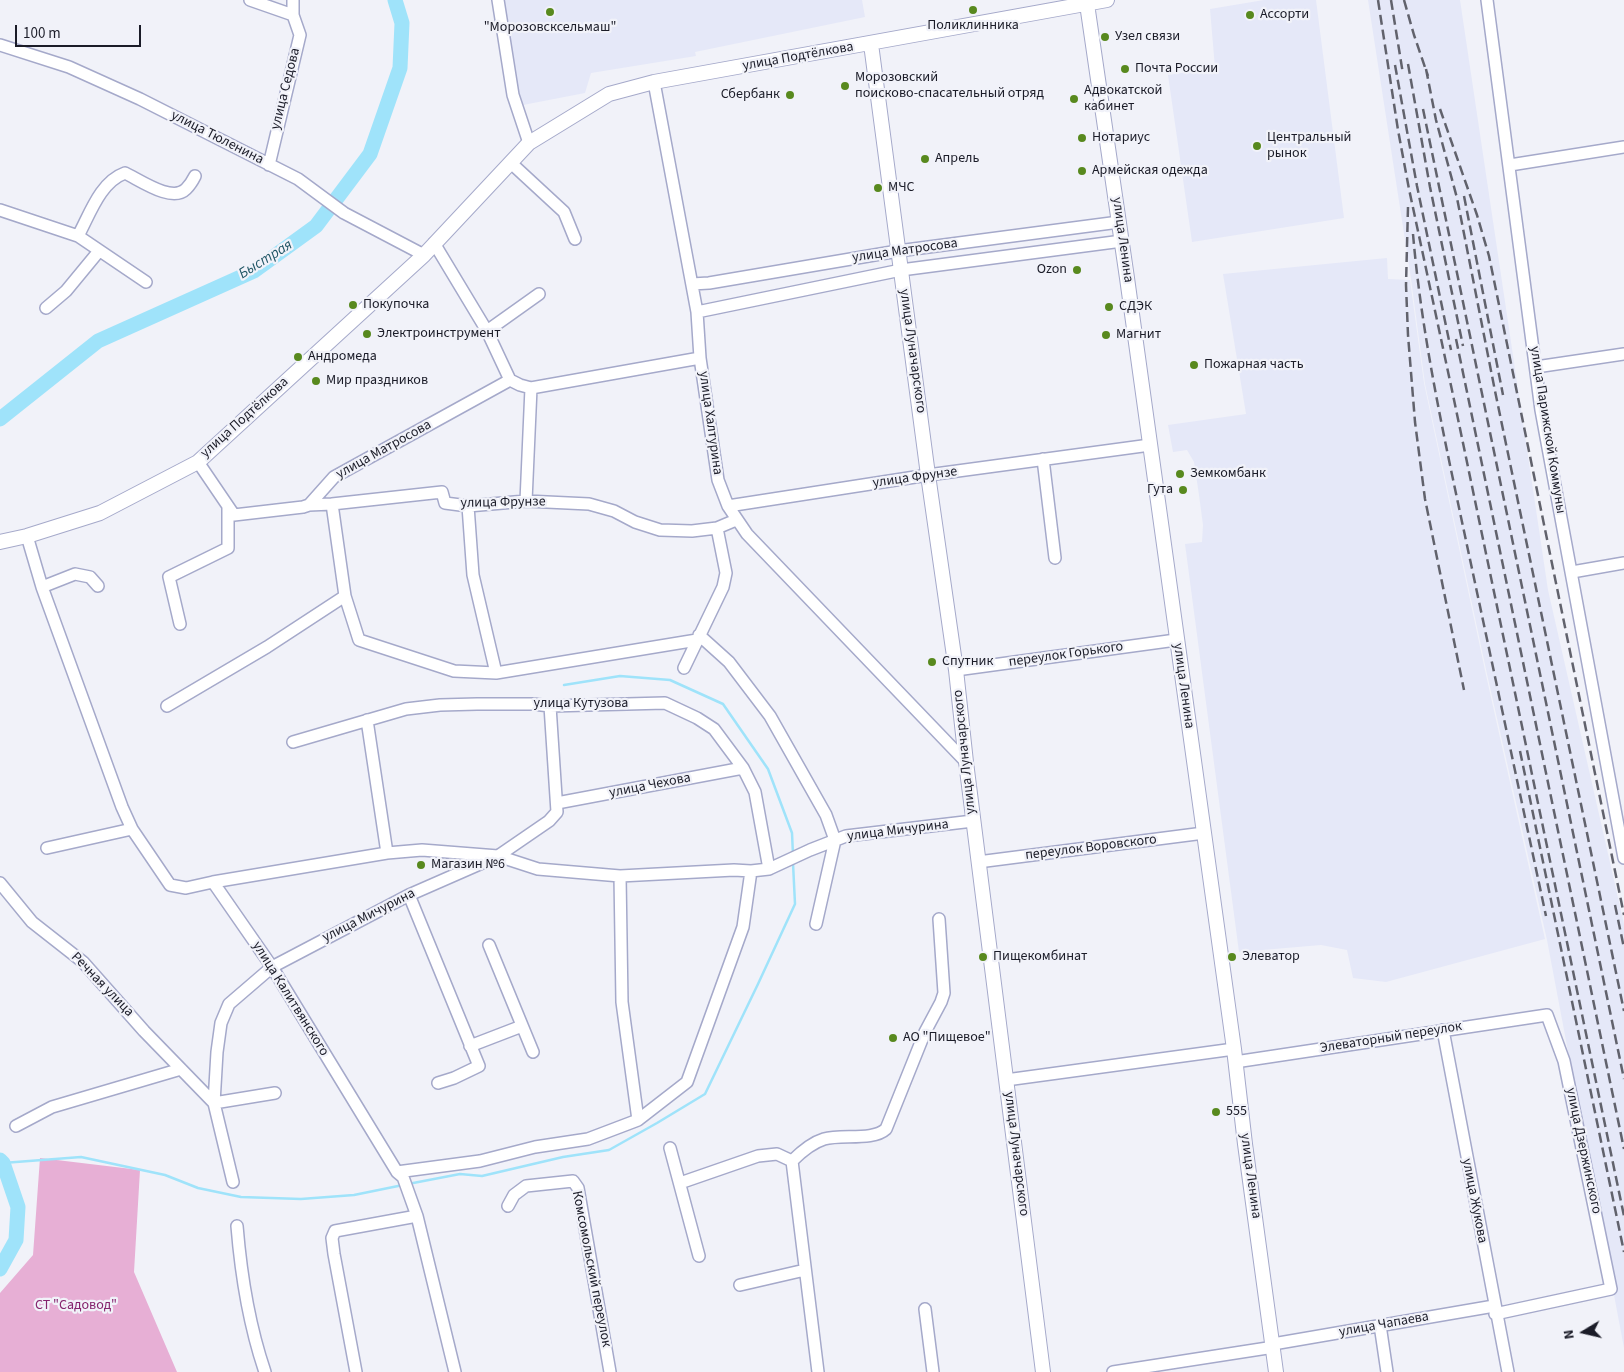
<!DOCTYPE html>
<html>
<head>
<meta charset="utf-8">
<style>
	body { margin:0 }
	#map { position:relative; width:1624px; height:1372px; overflow:hidden; background:#f1f2f9; font-family:"Source Sans 3",sans-serif }
	canvas { display:block }
	.north { position:absolute; left:1559px; top:1307px; width:50px; height:50px; -webkit-text-stroke:4px #f1f2f9; paint-order:stroke; rotate:261deg; font-size:14px; font-weight:700; line-height:20px; text-align:center; color:#1b1c28 }
	.north::after { content:''; display:block; margin:auto; width:18px; height:22px; background:#1b1c28; clip-path:polygon(50% 0,100% 100%,50% 72%,0 100%) }
	.scale { position:absolute; left:15px; top:25px; width:126px; height:22px; box-sizing:border-box; border:2px solid #1b1c28; border-top:0; padding-left:6px; font-size:15px; line-height:18px; white-space:nowrap; color:#1b1c28; -webkit-text-stroke:4px #f1f2f9; paint-order:stroke }
</style>
</head>
<body>
<div id="map">
<canvas width="1624" height="1372"></canvas>
<div class="north">N</div>
<div class="scale">100 m</div>
</div>
<script>
const ctx = document.querySelector('canvas').getContext('2d');
ctx.lineJoin = 'round';
function paint(path, color) {
  ctx.fillStyle = color;
  ctx.fill(path, 'evenodd');
}
function stroke(path, color, width, dash) {
  ctx.strokeStyle = color;
  ctx.lineWidth = width;
  ctx.lineCap = dash ? 'butt' : 'round';
  ctx.setLineDash(dash || []);
  ctx.stroke(path);
}
function drawText(font, color, halo, rows, align = 'center') {
  ctx.font = font + ' "Source Sans 3",sans-serif';
  ctx.lineWidth = 4.5;
  ctx.setLineDash([]);
  ctx.textBaseline = 'middle';
  ctx.strokeStyle = halo;
  ctx.fillStyle = color;
  for (const [text, x, y, turn = 0] of rows) {
    ctx.save();
    ctx.translate(x, y);
    ctx.rotate((+turn || 0) * Math.PI / 180);
    ctx.textAlign = isNaN(turn) ? turn : align;
    if (halo) ctx.strokeText(text, 0, 0);
    ctx.fillText(text, 0, 0);
    ctx.restore();
  }
}
paint(new Path2D(`
	M503,0h359l3,17 -170,35 1,4 -105,17 -6,20 -62,12 -8,-20z
	M1264,0h52l28,218 -152,24 -24,-167 47,-7 -5,-59z
	M1368,0h92l88,590 76,334v424l-77,-408 -60,-266 -62,-290 -14,-105z
	M1387,258l1,21 22,1 14,103 62,292 59,264 -159,43 -33,-4 -6,-28 -26,-5 -82,7 -54,-408 17,-2 1,-17 -4,-30 -5,-33 -7,-12 -14,2 -5,-27 78,-11 -23,-140z`), '#e5e8f8');
paint(new Path2D(`
	M40,1158l100,12 -6,102 43,100h-177v-79l33,-38z`), '#e7afd5');
stroke(new Path2D(`
	M564,685l56,-9 50,4 53,24 45,65 24,64 1,22
	M3,1163l78,-6 84,18 33,13 43,9 60,2 53,-4 49,-10
	M408,1184l52,-10 22,2 81,-19 46,-7 48,-27 48,-29 53,-110 37,-80 -2,-41`), '#9fe3fa', 2.5);
stroke(new Path2D(`
	M0,419l98,-78 156,-70 62,-45 54,-72 30,-86 2,-45 -7,-23
	M0,1160l3,3 15,44 -2,33 -16,29`), '#9fe3fa', 15);
const minor = new Path2D(`
	M250,0l43,15
	M498,0l15,95 16,48
	M1487,0l54,410 83,448
	M0,45l69,22 71,32 158,80 46,34 80,42
	M654,82l43,230 3,46 18,122 10,26 19,28 219,228
	M511,163l53,49 11,27
	M269,165l31,-130 -7,-20v-15
	M1510,165l114,-18
	M0,210l78,26 68,46
	M78,236c12,-22 22,-54 47,-63 15,7 47,30 61,16 4,-4 7,-9 9,-13
	M434,243l53,88 23,49 10,5 11,3 169,-30
	M692,284l17,-1 189,-32 221,-29
	M46,308l20,-17 33,-40
	M697,312l204,-42 221,-29
	M487,331l52,-37
	M1536,367l88,-13
	M1043,459l12,99
	M198,462l36,53 69,-8 6,-2 25,-28 176,-97
	M526,501l5,-113
	M332,504l110,-12 3,11 23,3 58,-5 63,3 25,7 21,11 25,8 32,1 25,-3 19,-8
	M309,505l23,-1 13,92 14,44 95,31 42,2 201,-33
	M468,506l5,69 23,98
	M728,506l200,-31 222,-30
	M27,536l15,51 80,220 10,22 38,56 16,3 27,-6 59,85 125,205 6,5 14,39 38,156
	M1572,572l52,-9
	M42,587l33,-13 15,3 8,9
	M180,624l-11,-47 59,-29v-41
	M699,635l30,27 41,54 56,99 9,25 -19,84
	M684,668l39,-81 3,-14 -9,-45
	M956,670l220,-30
	M167,706l100,-59 78,-51
	M367,720l20,133
	M293,742l113,-33 34,-4 37,-1h56l17,2 115,-3 32,15 17,11 29,39 12,24 14,77
	M557,803l186,-35
	M47,848l85,-19
	M978,862l226,-29
	M620,876l2,126 16,118
	M213,882l174,-29 35,-3 76,6 51,-35 8,-9 -7,-106
	M0,883l32,39 51,40 61,69 70,72 19,79
	M409,895l70,171 -25,12 -16,5
	M489,945l44,107
	M1443,1030l65,342
	M470,1046l52,-20
	M1235,1062l312,-47 17,46 47,228 -116,25
	M1006,1080l228,-31
	M275,1093l-61,10 3,-51 4,-29 8,-19 43,-37 137,-72 89,-39 40,13 82,7 114,-6 17,1 18,-2 41,-19 36,-14 127,-15
	M16,1126l36,-19 129,-38
	M670,1148l29,108
	M792,1161c9,-9 19,-18 32,-22 18,-5 49,2 62,-10l39,-97 16,-30 3,-9 -5,-74
	M792,1161l26,211
	M397,1172l83,-11 55,-14 53,-8 50,-19 49,-38 56,-155 8,-56
	M680,1183l78,-27 19,-2 15,7
	M508,1206l6,-11 12,-9 47,-5 5,7 32,184
	M237,1226c4,49 12,99 28,146
	M740,1285l65,-15
	M925,1309l8,63
	M1380,1325l7,47
	M1273,1344l221,-38
	M356,1372l-22,-118 -2,-16 3,-7 82,-15
	M1113,1372l161,-25`);
const major = new Path2D(`
	M1087,4l40,274 107,771 11,95 31,228
	M871,44l57,431 28,195 10,92 77,610
	M0,542l27,-6 73,-23 98,-51 226,-207 105,-112 80,-49 45,-12 453,-82`);
stroke(minor, '#a5a9ca', 14);
stroke(major, '#a5a9ca', 16);
stroke(minor, '#fff', 11);
stroke(major, '#fff', 14);
stroke(new Path2D(`
	M1378,0l20,130 11,59 44,206 171,821
	M1391,0l12,74
	M1404,0l10,35 14,41
	M1408,64l22,123 33,159
	M1395,65l22,121 34,164
	M1426,69l10,51 21,78 38,193 129,620
	M1423,109l201,970
	M1440,109l37,106 12,41 135,659
	M1464,196l39,199
	M1408,207l-2,78 2,50 7,87 10,77 39,191
	M1413,234c9,106 33,212 55,316 26,122 52,244 78,366
	M1456,339l168,810
	M1520,751l104,501
	M1615,905l9,43`), '#61626c', 2.5, [10, 5]);
for (const [x, y, r, color] of [
	[973,10,5,"#58891e"],
	[550,12,5,"#58891e"],
	[1250,15,5,"#58891e"],
	[1105,37,5,"#58891e"],
	[1125,69,5,"#58891e"],
	[845,86,5,"#58891e"],
	[790,95,5,"#58891e"],
	[1074,99,5,"#58891e"],
	[1082,138,5,"#58891e"],
	[1257,146,5,"#58891e"],
	[925,159,5,"#58891e"],
	[1082,171,5,"#58891e"],
	[878,188,5,"#58891e"],
	[1077,270,5,"#58891e"],
	[353,305,5,"#58891e"],
	[1109,307,5,"#58891e"],
	[367,334,5,"#58891e"],
	[1106,335,5,"#58891e"],
	[298,357,5,"#58891e"],
	[1194,365,5,"#58891e"],
	[316,381,5,"#58891e"],
	[1180,474,5,"#58891e"],
	[1183,490,5,"#58891e"],
	[932,662,5,"#58891e"],
	[421,865,5,"#58891e"],
	[983,957,5,"#58891e"],
	[1232,957,5,"#58891e"],
	[893,1038,5,"#58891e"],
	[1216,1112,5,"#58891e"]
]) {
  const dot = new Path2D();
  dot.arc(x, y, r, 0, 2 * Math.PI);
  ctx.fillStyle = color;
  ctx.fill(dot);
  stroke(dot, '#f1f2f9', 2);
}
drawText('14px', '#1b1c28', '#f1f2f9', [
	["Ассорти",1260,15],
	["Поликлинника",973,26,"center"],
	["\"Морозовсксельмаш\"",550,28,"center"],
	["Узел связи",1115,37],
	["Почта России",1135,69],
	["Морозовский",855,78],
	["поисково-спасательный отряд",855,94],
	["Адвокатской",1084,91],
	["кабинет",1084,107],
	["Сбербанк",780,95,"right"],
	["Нотариус",1092,138],
	["Центральный",1267,138],
	["рынок",1267,154],
	["Апрель",935,159],
	["Армейская одежда",1092,171],
	["МЧС",888,188],
	["Ozon",1067,270,"right"],
	["Покупочка",363,305],
	["СДЭК",1119,307],
	["Электроинструмент",377,334],
	["Магнит",1116,335],
	["Андромеда",308,357],
	["Пожарная часть",1204,365],
	["Мир праздников",326,381],
	["Земкомбанк",1190,474],
	["Гута",1173,490,"right"],
	["Спутник",942,662],
	["Магазин №6",431,865],
	["Пищекомбинат",993,957],
	["Элеватор",1242,957],
	["АО \"Пищевое\"",903,1038],
	["555",1226,1112]
], 'left');
drawText('14px', '#1b1c28', '#f1f2f9', [
	["улица Подтёлкова",798,57,-10],
	["улица Седова",286,89,-76],
	["улица Тюленина",217,138,27],
	["улица Ленина",1122,240,82],
	["улица Матросова",905,251,-8],
	["улица Луначарского",912,351,82],
	["улица Подтёлкова",245,418,-42],
	["улица Халтурина",710,423,82],
	["улица Парижской Коммуны",1547,430,81],
	["улица Матросова",384,450,-29],
	["улица Фрунзе",915,478,-8],
	["улица Фрунзе",503,503,-1],
	["переулок Горького",1066,655,-8],
	["улица Ленина",1183,686,82],
	["улица Кутузова",581,704],
	["улица Луначарского",965,752,-96],
	["улица Чехова",650,786,-11],
	["улица Мичурина",898,831,-7],
	["переулок Воровского",1091,848,-7],
	["улица Мичурина",369,916,-27],
	["Речная улица",102,985,46],
	["улица Калитвянского",290,999,58],
	["Элеваторный переулок",1391,1038,-9],
	["улица Дзержинского",1583,1151,78],
	["улица Луначарского",1016,1154,83],
	["улица Ленина",1250,1176,82],
	["улица Жукова",1474,1201,79],
	["Комсомольский переулок",591,1269,79],
	["улица Чапаева",1384,1325,-10]
]);
drawText('14px', '#85246e', '#f1f2f9', [
	["СТ \"Садовод\"",76,1306]
]);
drawText('italic 15px', '#1f5565', '#f1f2f9', [
	["Быстрая",266,260,-32]
]);
</script>
</body>
</html>
